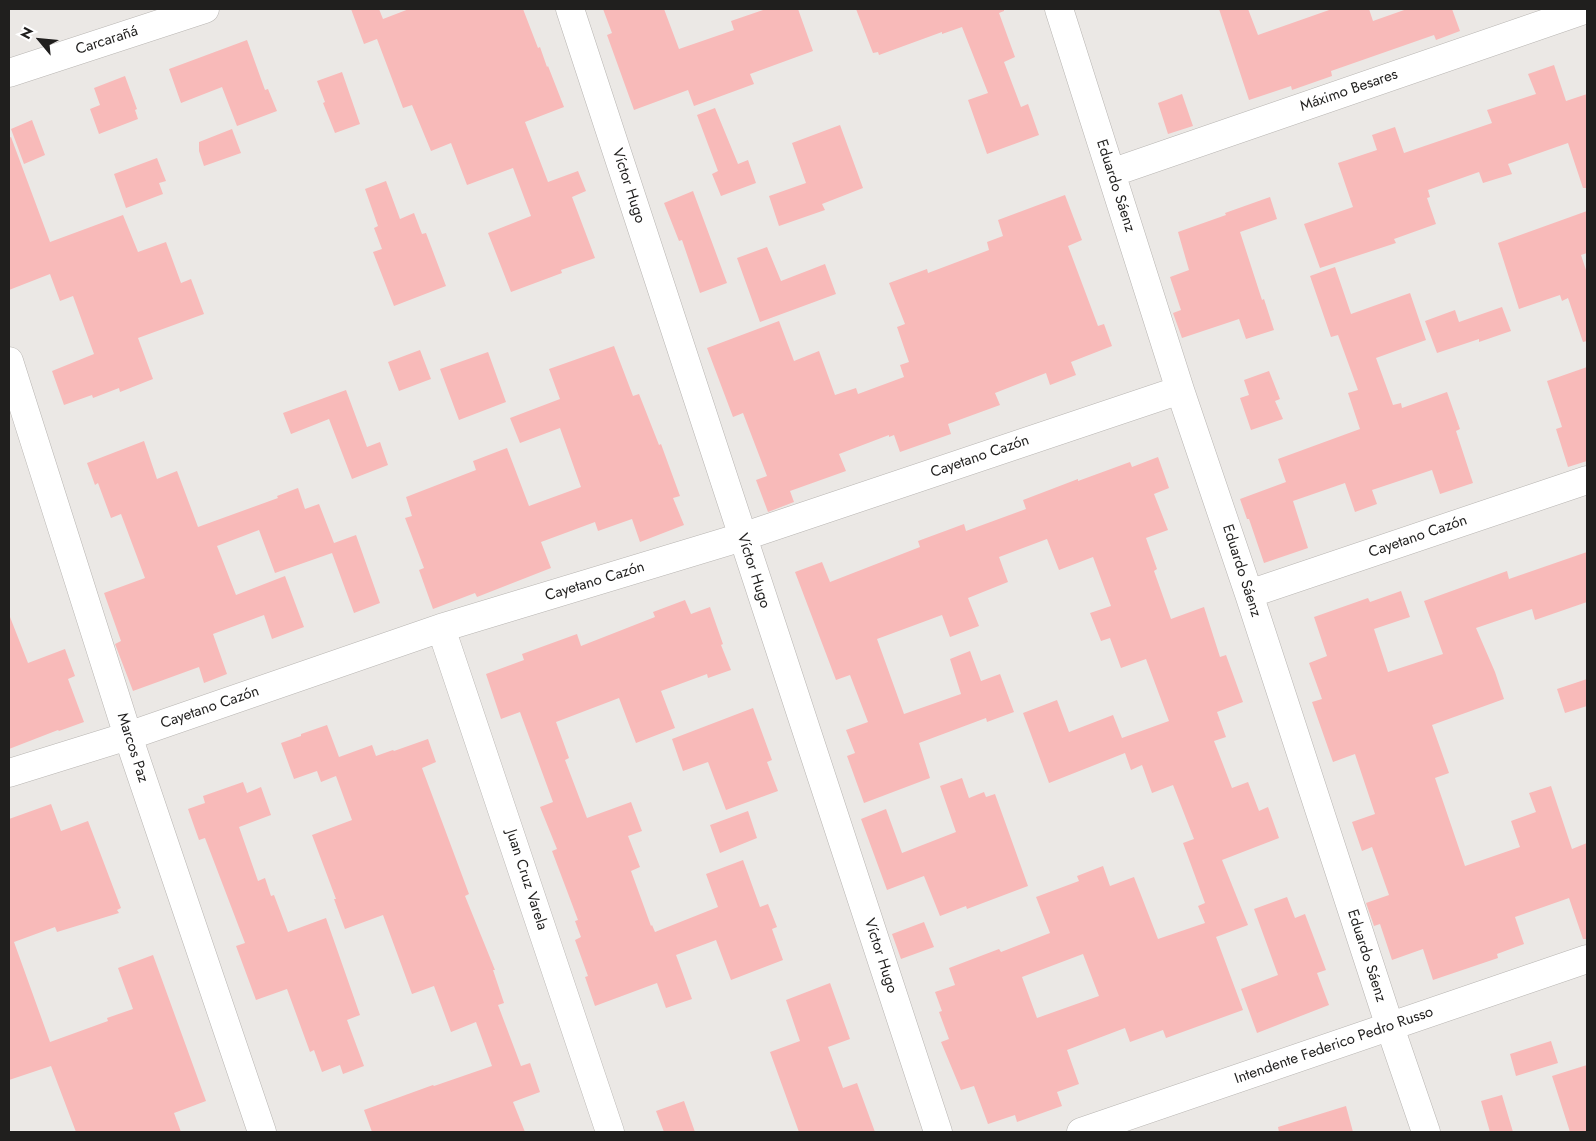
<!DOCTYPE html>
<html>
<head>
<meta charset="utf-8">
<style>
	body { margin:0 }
	#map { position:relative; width:1596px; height:1141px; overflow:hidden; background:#ebe8e5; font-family:Jost,sans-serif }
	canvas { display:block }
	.frame { position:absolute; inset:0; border:10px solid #201f1e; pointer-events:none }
	.north { position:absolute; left:15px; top:15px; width:50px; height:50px; -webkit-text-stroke:4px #fff; paint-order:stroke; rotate:298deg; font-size:14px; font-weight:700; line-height:20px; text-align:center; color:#201f1e }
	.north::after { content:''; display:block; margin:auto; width:18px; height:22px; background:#201f1e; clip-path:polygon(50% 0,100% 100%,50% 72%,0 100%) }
</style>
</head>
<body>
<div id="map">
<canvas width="1596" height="1141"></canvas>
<div class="frame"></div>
<div class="north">N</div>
</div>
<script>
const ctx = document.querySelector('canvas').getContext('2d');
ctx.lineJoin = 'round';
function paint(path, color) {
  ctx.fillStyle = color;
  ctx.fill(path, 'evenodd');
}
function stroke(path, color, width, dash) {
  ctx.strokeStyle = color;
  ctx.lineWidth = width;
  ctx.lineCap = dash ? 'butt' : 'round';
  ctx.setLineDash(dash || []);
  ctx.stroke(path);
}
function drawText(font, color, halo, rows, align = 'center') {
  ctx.font = font + ' Jost,sans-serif';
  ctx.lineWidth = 4;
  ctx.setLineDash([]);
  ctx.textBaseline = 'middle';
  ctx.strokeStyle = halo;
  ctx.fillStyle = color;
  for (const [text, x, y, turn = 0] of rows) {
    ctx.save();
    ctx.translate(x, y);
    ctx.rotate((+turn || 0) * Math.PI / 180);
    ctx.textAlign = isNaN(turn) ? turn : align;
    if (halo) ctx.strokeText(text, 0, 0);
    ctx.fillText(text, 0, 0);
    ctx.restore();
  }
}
paint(new Path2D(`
	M351,9h28l4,10 26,-10h114l15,39 2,-1 7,20 1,-1 16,41 -39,15 23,60 30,-11 8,20 -14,6 23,61 -34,12 1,3 -51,19 -23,-59 43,-17 -18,-48 -46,17 -16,-42 -20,8 -19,-46 -9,3 -26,-69 -13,5z
	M603,9h61l15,40 55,-19 -3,-9 35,-12h32l15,42 -63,23 4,10 -60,22 -6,-16 -54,20 -27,-75 5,-2z
	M856,9h148v2l-5,2 16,44 -11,5 17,45 7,-3 11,31 -52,19 -19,-54 20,-7 -26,-66 -20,7v-2l-63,23 -1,-3 -5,1z
	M1219,9h29l10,26 74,-26h37l4,12 34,-12h45l8,22 -24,9 -2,-5 -103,36 1,5 -40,14 -1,-4 -42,14z
	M247,40l18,50 3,-1 9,22 -40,15 -15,-39 -41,16 -12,-34z
	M1554,65l12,36 21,-7v94h-4l-15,-45 -60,21 4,10 -29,9 -4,-11 -51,18 2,7 -3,1 9,26 -42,15 2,4 -76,25 -16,-44 49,-17 -15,-44 39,-13 -5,-15 23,-8 9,26 88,-30 -5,-13 49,-16 -8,-20z
	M342,72l18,52 -25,9 -12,-30 2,-1 -8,-21z
	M125,76l12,33 -2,1 3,9 -39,15 -9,-25 10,-4 -6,-17z
	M1182,94l11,32 -25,8 -10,-31z
	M715,108l23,56 10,-4 8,23 -35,13 -9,-22 6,-3 -21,-56z
	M32,120l13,35 -21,9 -13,-35z
	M840,125l23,63 -41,16 3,6 -46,16 -10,-30 37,-13 -14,-40z
	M232,129l9,24 -37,13 -5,-15v-9z
	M11,137l39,105 73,-27 15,37 28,-10 15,41 10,-4 13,35 -66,24 15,41 -33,13 -1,-4 -26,10 -1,-3 -28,10 -12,-34 42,-17 -21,-58 -13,5 -10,-27 -41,16v-152z
	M157,158l9,23 -7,2 4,11 -37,14 -12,-34z
	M386,181l14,38 14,-6 8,21 4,-1 20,53 -52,20 -21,-54 9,-3 -8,-21 4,-2 -13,-37z
	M693,191l34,92 -27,10 -18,-53 -3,1 -15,-38z
	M1065,195l17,45 -14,6 30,80 6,-2 8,22 -41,16 5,13 -26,10 -4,-12 -51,20 5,12 -52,19 3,10 -51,18 -6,-17 -5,2v-2l-50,19 7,17 -56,20 4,11 -26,10 -12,-32 11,-4 -24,-63 -10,4 -26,-69 72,-27 15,40 25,-10 16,44 21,-7 2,6 46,-17 -4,-12 9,-3 -12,-35 8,-3 -16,-41 38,-14 1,4 61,-23 -2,-8 16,-6 -5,-16z
	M1270,197l7,22 -37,13 22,68 2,-1 10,31 -28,9 -7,-20 -57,19 -9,-25 8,-3 -11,-33 19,-7 -11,-38 48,-17 -1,-2z
	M1587,211v42l-6,2 6,18v68l-4,1 -15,-44 -6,3 -2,-6 -41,14 -21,-66z
	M767,247l14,34 44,-17 11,30 -76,28 -23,-64z
	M1335,267l16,47 59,-21 16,47 -50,18 17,47 8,-2 1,5 45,-16 13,37 -4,2 17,52 -33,11 -8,-24 -60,20 5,14 -22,8 -10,-29 -52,18 15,47 -44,15 -15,-44h-2l-7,-20 46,-17 -8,-23 82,-30 -12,-36 10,-3 -20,-55 -7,2 -21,-61z
	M1502,307l9,24 -32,11v-3l-42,14 -12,-32 30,-11 4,12z
	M614,346l19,50 6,-2 20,51 2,-1 19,52 -7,2 11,27 -44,17 -8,-23 -34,12 -3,-9 -54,20 10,26 -74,29 -2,-4 -42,16 -14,-39 5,-2 -19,-50 7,-2 -6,-19 70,-27 -3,-9 34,-13 22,58 52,-19 -21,-59 -40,15 -10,-25 50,-19 -11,-30z
	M420,350l11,29 -32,12 -11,-29z
	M488,352l18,50 -47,18 -19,-51z
	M1587,367v94l-19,6 -12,-38 6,-2 -15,-46z
	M1269,371l11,28 -5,2 8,18 -32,11 -11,-32 9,-3 -5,-15z
	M346,390l21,57 13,-5 8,23 -36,14 -23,-60 -38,15 -8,-21z
	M144,441l13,38 20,-8 21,56 80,-29 -1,-2 21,-8 7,21 14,-5 15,39 22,-8 24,68 -26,10 -22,-60 -57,20 -16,-43 -42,16 19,49 49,-19 19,51 -32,12 -8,-24 -51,19 14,40 -23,9 -5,-16 -66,24 -18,-47 6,-3 -17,-48 41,-15 -24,-64 -10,4 -13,-35 -3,2 -8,-22z
	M1158,457l11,31 -15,6 14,36 -22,8 11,31 -3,2 17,48 33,-12 16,50 6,-2 17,47 -26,10 9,25 -12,4 18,47 16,-6 11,29 9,-4 11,31 -57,22 26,65 -32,12 27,73 -77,28 -3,-8 -33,12 -5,-14 -58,22 12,34 -22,8 5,14 -45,16 -2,-7 -27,9 -14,-38 -13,4 -20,-48 8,-3 -10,-27 3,-1 -7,-19 20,-7 -6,-17 50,-19 2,3 49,-19 -14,-36 43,-16 -2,-5 26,-10 7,20 24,-9 24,62 47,-16 -7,-17 7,-3 -22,-60 11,-4 -21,-54 -21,8 -10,-28 -11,5 -6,-17 -76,30 -26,-70 34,-13 12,32 44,-17 9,23 47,-17 -23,-62 -25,9 -11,-30 -9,3 -11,-28 21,-7 -18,-49 -34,13 -12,-31 -48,18 9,25 -40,16 11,28 -29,11 -8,-22 -65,24 27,75 57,-20 -11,-35 20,-8 11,30 19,-7 14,38 -27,10 -1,-4 -67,25 11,35 -66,25 -17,-47 8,-3 -9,-23 22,-8 -18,-47 -14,5 -41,-108 27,-10 8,20 90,-35 -2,-6 46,-17 2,7 60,-22 -3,-9 55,-21v2l52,-19 2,5zM1083,954l16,42 -62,22 -15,-41z
	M1587,552v50l-52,18 -3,-11 -56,19 19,44 9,27 -72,26 17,48 -14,5 30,88 55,-19 -9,-26 25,-9 -7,-19 22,-7 21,63 15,-6v96h-4l-14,-41 -54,19 9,27 -27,10 1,4 -65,22 -10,-31 -31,11 -12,-36 -6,2 -2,-6 -6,-17 23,-8 -17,-48 -10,4 -10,-29 23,-8 -20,-60 -22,8 -21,-60 10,-3 -13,-36 18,-7 -13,-39 54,-19 2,4 31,-11 9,26 -36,12 14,43 55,-18 -19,-53 83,-30 2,8z
	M685,600l6,14 19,-7 13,37 -2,1 10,25 -23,8 -1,-4 -46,17 14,37 -39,15 -17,-45 -63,24 13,36 -4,2 22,58 44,-16 11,29 -14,5 12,31 -9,4 20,55 1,-1 3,7 63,-25 -12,-33 37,-14 17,47 8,-3 9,23 -5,2 11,31 -52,20 -15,-40 -40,15 16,44 -26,9 -9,-25 -62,23 -10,-29 3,-1 -13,-36 6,-3 -6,-16 3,-1 -26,-69 5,-2 -17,-42 13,-5 -33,-90 -19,7 -15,-45 38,-14 -2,-6 55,-20 4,12 74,-29 -2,-5z
	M9,617h1l18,46 37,-14 10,27 -7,3 16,43 -25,9 -1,-1 -49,19z
	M1587,679v27l-22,7 -8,-24z
	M753,708l19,52 -5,2 11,29 -52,19 -18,-48 -25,9 -11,-32z
	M327,725l12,32 33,-12 4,11 17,-6 1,1 34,-12 8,23 -14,6 47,126 -4,2 30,74h-2l11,33 -6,2 23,61 9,-3 10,29 -27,10 12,30h-153l-8,-22 69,-25 1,1 58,-20 -16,-44 -25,10 -17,-46 -22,8 -29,-79 -38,14 -11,-30h2l-24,-64 40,-15 -16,-44 -15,6 -4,-11 -23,8 -13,-36 20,-7v-2z
	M962,778l7,20 15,-6 2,5 9,-3 33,92 -61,23 -1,-3 -26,10 -16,-40 -37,14 -26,-71 25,-10 16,44 54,-21 -16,-46z
	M243,782l4,11 14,-6 10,28 -32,12 19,54 7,-3 6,18 3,-1 14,37 38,-14 34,97 -13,5 17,46 -21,8 -3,-9 -18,7 -8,-22 -4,2 -23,-63 -31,11 -20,-54 9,-3 -40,-105 -6,2 -11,-31 17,-6 -2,-7z
	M51,804l10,27 27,-10 33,87 -4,2 2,3 -62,19 -2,-5 -41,15 36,100 58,-21 -1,-3 26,-9 -15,-41 35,-13 53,146 -32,12 7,19h-105l-25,-66 -42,14v-261z
	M748,811l9,27 -37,15 -10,-28z
	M1287,897l8,21 10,-4 21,56 -9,3 12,32 -72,28 -16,-44 37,-14 -24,-66z
	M924,922l10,25 -33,12 -9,-25z
	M830,983l20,56 -22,8 15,41 14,-5 18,49h-76l-29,-80 30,-11 -14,-41z
	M1551,1041l7,22 -42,13 -6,-22z
	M1587,1065v67h-17l-18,-56z
	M1502,1095l11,37h-23l-9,-31z
	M684,1101l11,31h-31l-8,-21z
	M1346,1106l7,26h-74l-1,-5z`), '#f8bab9');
const minor = new Path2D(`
	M570,9l368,1123
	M1059,9l121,381 69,204 141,433 36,105
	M9,73l196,-64
	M1111,173l476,-164
	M9,361l119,375 134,396
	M1249,594l338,-114
	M441,628l169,504
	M9,773l119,-37 313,-108 301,-91 438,-147
	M1081,1132l506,-173`);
stroke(minor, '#b8b5b2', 29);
stroke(minor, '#fff', 28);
drawText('15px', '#201f1e', '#fff', [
	["Carcarañá",107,41,-18],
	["Máximo Besares",1349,91,-19],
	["Víctor Hugo",628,186,72],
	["Eduardo Sáenz",1115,186,72],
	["Cayetano Cazón",980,457,-19],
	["Cayetano Cazón",1418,537,-19],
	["Víctor Hugo",753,571,72],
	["Eduardo Sáenz",1241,571,72],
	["Cayetano Cazón",595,582,-17],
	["Cayetano Cazón",210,708,-19],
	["Marcos Paz",132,748,72],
	["Juan Cruz Varela",526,880,72],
	["Víctor Hugo",880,956,72],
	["Eduardo Sáenz",1366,956,72],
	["Intendente Federico Pedro Russo",1334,1046,-19]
]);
</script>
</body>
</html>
